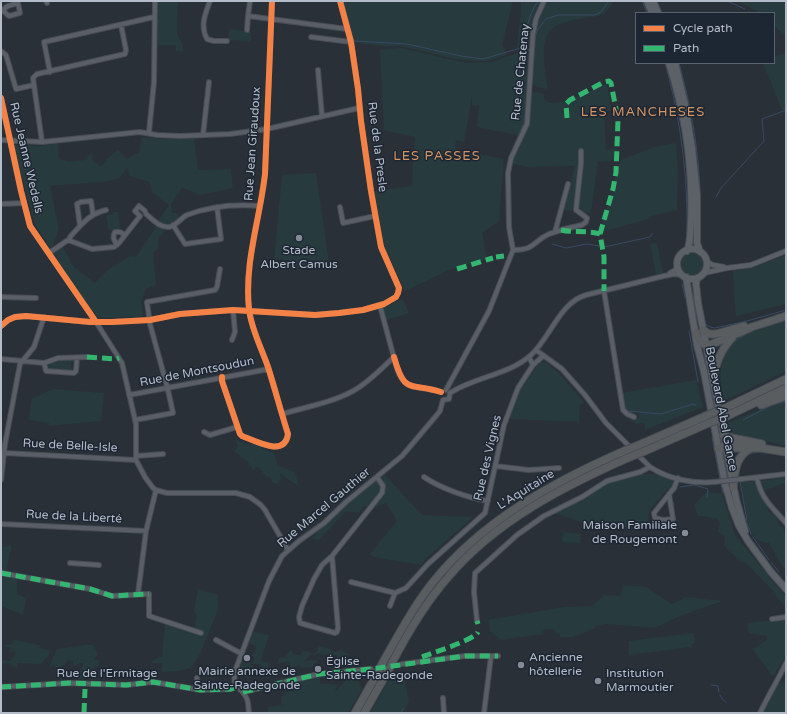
<!DOCTYPE html>
<html>
<head>
<meta charset="utf-8">
<style>
	body { margin:0 }
	#map { position:relative; width:787px; height:714px; overflow:hidden; background:#2a3038; font-family:"Varela Round",sans-serif }
	canvas { display:block }
	.frame { position:absolute; inset:0; border:2px solid #b4bcc9; pointer-events:none }
	.legend { position:absolute; left:635px; top:12px; width:140px; height:52px; box-sizing:border-box; background:#1d2633; border:1px solid #59626f; margin:0; padding:5px 7px; list-style:none; font-size:12px; color:#b4bcc9 }
	.legend li { display:flex; align-items:center; gap:8px; height:20px }
	.legend b { width:20px; border:1px solid #59626f }
</style>
</head>
<body>
<div id="map">
<canvas width="787" height="714"></canvas>
<div class="frame"></div>
<ul class="legend">
<li><b style="height:5px;background:#f48246"></b>Cycle path</li>
<li><b style="height:5px;background:#33b770"></b>Path</li>
</ul>
</div>
<script>
const ctx = document.querySelector('canvas').getContext('2d');
ctx.lineJoin = 'round';
function paint(path, color) {
  ctx.fillStyle = color;
  ctx.fill(path, 'evenodd');
}
function stroke(path, color, width, dash) {
  ctx.strokeStyle = color;
  ctx.lineWidth = width;
  ctx.lineCap = dash ? 'butt' : 'round';
  ctx.setLineDash(dash || []);
  ctx.stroke(path);
}
function drawText(font, color, halo, rows, align = 'center') {
  ctx.font = font + ' "Varela Round",sans-serif';
  ctx.lineWidth = 3;
  ctx.setLineDash([]);
  ctx.textBaseline = 'middle';
  ctx.strokeStyle = halo;
  ctx.fillStyle = color;
  for (const [text, x, y, turn = 0] of rows) {
    ctx.save();
    ctx.translate(x, y);
    ctx.rotate((+turn || 0) * Math.PI / 180);
    ctx.textAlign = isNaN(turn) ? turn : align;
    if (halo) ctx.strokeText(text, 0, 0);
    ctx.fillText(text, 0, 0);
    ctx.restore();
  }
}
paint(new Path2D(`
	M157,1h21l-1,33 6,11v7l-7,-1v-6h-18z
	M340,1h173l-11,44 5,10 -20,6h-11l-20,-2 -56,-13h-21l-28,-4z
	M521,1h93c-3,4 -6,9 -10,12 -4,4 -15,4 -21,5 -9,2 -21,4 -29,9 -17,11 -8,47 -6,63l-18,-6 2,-42 -10,8 -6,2 5,-38z
	M737,1h49v45l-2,-10 -10,-11v-12h-14z
	M229,29l22,3v10l-23,-2z
	M401,48l65,15 26,-1 37,-13 -3,44 3,1v-3l15,3c-3,24 54,-7 63,-10l4,26 -7,2 2,37 11,-1 -1,11 -7,2 -11,1 -7,51 -27,-3 11,-44 -48,1 -18,-4 12,-27 -44,-9 2,-21 -7,-1v-9l-8,46 -8,-2 -1,9 49,10 -5,62 -17,12 5,26 -38,11 -44,21 -21,-45 -10,-55 38,-5 1,-28 2,-21 -31,-7 -4,-80z
	M786,53v56l-4,1 -19,-47h11v-7z
	M142,137l21,2h31l4,31 33,-1 2,19 -32,7 -19,-7 -11,16 1,9h4l3,4c-6,6 -13,10 -21,4l11,-16 -16,-12 -4,-11 -19,-6 -3,-9 -7,11 -17,4 -53,4 9,43 -8,21 -16,-26 -22,-79 29,1 16,-3 1,15 9,4 17,-2 7,-8v8l9,7 9,-11 8,-6 9,9 12,-7z
	M676,143l2,25 -1,42 -29,7 1,2 -48,13 2,-12 10,-31 3,-17 5,-12 33,-13z
	M316,173l13,89 -44,8 -3,-11 -8,1 8,-85z
	M113,212h5l2,18 -8,1 -4,-3 -2,-13 7,-1z
	M156,227l10,3 -8,8v11l-5,4 3,32 -10,4 -5,12 2,16 -44,1 -9,-9 -37,-55 10,-7 11,20 21,16 14,-14 21,-13 6,1z
	M657,243l6,30 -7,2 -6,-31z
	M681 264a11 11 0 1 1 22 0a11 11 0 1 1-22 0Z
	M786,255v49l-50,12 -1,-7 -2,-38 22,-4z
	M402,299l7,14 -23,7 -3,-12z
	M786,321v50l-62,30c-7,-25 -5,-52 20,-66 5,-2 10,-4 15,-5 9,-4 17,-8 27,-9z
	M58,360h16l1,2h-4v6l3,1v1l-27,-1v-5z
	M545,362l14,11 25,29 -4,3 -1,17 -70,-3 8,-22h2v-4l2,-4 18,-26z
	M696,380l7,27 -58,23 -1,-7 -8,1 -12,-9 11,5 4,-3 -1,-4h-9l-6,-4 -2,-16z
	M54,389l50,4 -3,28 -52,5v-3l-20,-3 3,-22z
	M786,400v46l-57,-14 -3,-3 2,-6 48,-20z
	M235,437l3,4 13,4 2,-4 9,4 -1,3 13,5 4,13 17,6 4,14 -12,-7 -6,-6 -1,1 1,5 -4,5 -5,-2 -1,-4c-2,-1 -6,-2 -7,-4 -4,-4 -2,-7 -9,-7l-1,4 -7,-10 -12,-9 -1,-1 4,-4z
	M384,474l38,41 51,2 -49,43 1,1 -4,4 -47,-8 -4,-3 27,-33 -11,-18 -13,5c9,-11 16,-16 9,-31z
	M639,474h15l17,5 2,4 -3,7 -2,-2 -19,23 -1,13 -24,4 -32,-2 -37,-13 28,-14 24,-16 14,-5z
	M782,478h2l2,4 -14,6 -10,2 -2,-9z
	M375,481h2c8,10 -3,18 -9,26l-4,-1 -5,7 -13,-2 -27,29 -7,-1c13,-20 44,-43 63,-58z
	M753,481c5,5 5,10 8,15 3,6 7,11 9,18l5,-1 5,14 2,-1 4,8v37l-10,-15 -7,-13c-6,0 -13,-2 -16,-8 -7,-10 -10,-40 -12,-53z
	M706,492l16,2 13,41 51,62v11l-14,-18 -26,-27 -5,-1 -17,-17 1,-9 -7,-4 2,-9 -4,-5 -18,-2 -4,-11z
	M563,532l18,2 -1,9 -18,-1z
	M12,545l-6,26 -5,-1v-23z
	M1,576l16,2v16l9,4 -3,17 -22,-9z
	M624,585l22,2 26,17 14,-7 37,4 -43,15 -25,12 -49,-4 -11,2 -1,3 -22,8h-12l-1,-4 -3,1 -2,-5 -11,1v4l-42,6 -11,-9 -2,-11 76,-13 28,-1 12,-11 16,1z
	M198,589l20,6v15l-19,46 -9,12 -12,3 -16,1v-9h-10v-2l10,-5 3,-32 29,8 3,-17 -3,-4z
	M785,619l1,36 -13,22 -20,-28 14,-9v-4l-18,-3 -2,-10z
	M253,632l16,3 -8,25 1,2h6l1,5 5,2 -1,3 -9,-1v-3l-4,-4h-8l2,-7 -2,-1v-3l3,-1 1,-6 -7,-3z
	M692,633l2,1 1,8 -5,5 -61,8v-14z
	M14,640l26,5 -1,3 11,2 -1,5 -8,9 -24,-1v5l-7,-4 -9,-1v-3l9,1 6,-8 -2,-2 -5,1 2,-5h-6l-1,-2 8,-1z
	M86,645h7l5,9 -4,5 5,2 -1,3 2,2h-5l-3,4 -6,3 -2,6h-4l-2,-3 6,-13h-5l-3,3 -3,-1v-4l-4,-1h-2l-1,4 -9,4 -3,-3 -5,2 8,-18z
	M319,646l12,3 2,3h4l4,-2 10,5h-5v3h-9v-3l-9,2 -1,-3 -4,1 -5,-2 -4,3v-2l3,-3z
	M290,650l6,5h4l4,-4 8,2 -8,8 13,-1 -1,3 -3,1v3l-13,1v-3l-15,6 -2,2 -5,2v-3l3,-2v-2l10,-1 -3,-6 -11,3 3,-7 5,1z
	M242,662l7,1 4,3 -2,12 -13,-2z
	M320,676v8h6v2v-2l11,1 -2,7 9,-10 5,-3 9,2 4,8 -14,24h-80v-6l13,-2v2h1l-1,-11 4,-1 -1,-2 6,-2 -1,-5 7,-1 -1,-3z
	M405,679l4,23 -6,11h-33l18,-32z
	M783,682h3v31h-25l15,-28z`), '#273a3e');
stroke(new Path2D(`
	M343,1l11,40 53,3 54,12 22,3 41,-12c2,-16 4,-32 14,-46
	M642,1l5,12
	M657,1l5,12
	M727,1l18,8
	M535,37l3,-8 8,-10 12,-4h37l6,-3 8,-11
	M525,49l1,1h4v4
	M665,63c16,57 23,114 22,173
	M679,63c16,57 24,115 21,174
	M524,123l2,-10
	M514,146l9,-21
	M506,176v7
	M716,197l5,-9 43,-47 -2,-22 24,-9
	M552,244l14,4 21,-4 12,2
	M604,247l46,-10 2,-3
	M682,284l3,13
	M700,295l5,29 5,3 5,1 32,-7 39,-11
	M689,331l9,51
	M732,343l14,-9
	M719,369l-1,11 3,20
	M624,406l4,5 33,3 32,-10 3,1
	M743,420l29,-15 14,-4
	M712,437l8,42
	M746,456l6,-3 8,-1
	M739,478v-9
	M740,481l7,40
	M721,484l2,9
	M680,487l14,-2 14,4 -1,8
	M675,492l2,-4
	M672,499l2,6
	M747,523l4,11
	M753,537l16,23
	M771,562l8,10
	M711,685l7,1 1,6
	M720,695l2,4 4,3
	M401,713l2,-4`), '#384963', 1);
const minor = new Path2D(`
	M46,1l1,2
	M210,1c-5,13 -10,25 -3,38l7,2h13
	M250,1l-2,15 99,13
	M1,11l7,-5 10,-3 2,10 -11,3 -7,-6
	M247,30l1,-14
	M311,37l40,5
	M1,51l5,4 10,34 18,-4
	M318,70l4,46
	M50,72l-6,-30 110,-25
	M1,98l20,93 9,35 66,96 26,41 14,61v36l9,17 8,11 3,2 11,3h69l14,4 11,8 4,5 23,40
	M149,132l5,-50 1,-81
	M203,135l6,-53
	M1,140l41,2 98,-10 17,3 23,1 50,-2 37,-5 92,-21
	M42,142l-9,-64 4,-4 88,-20 1,-4 -5,-25
	M1,204l23,-1
	M340,207l3,16 32,-7
	M173,225l12,19 36,-5 -4,-32
	M80,226l-3,-22 4,-2 10,-1 2,13
	M555,232l13,-48
	M70,240v-3c12,-13 19,-23 36,-27
	M117,245c-3,-5 -5,-8 -2,-13h5l5,3
	M513,250c23,0 20,-9 36,-16 11,-4 22,-7 33,-9l4,-3 1,-4 -11,-8 5,-47v-12
	M49,253l19,-13 24,9 22,-2 5,-4 21,-27 -5,-5 4,-5 6,5 1,3c6,5 14,14 23,13 7,-1 12,-9 18,-12 24,-9 49,-11 73,-9
	M670,273l5,-3 3,-4
	M604,291l19,119 4,4 7,3
	M1,297l35,1
	M380,306l17,63c8,24 25,16 44,23
	M1,326l7,-6 7,-3 11,-1 64,6h22l38,-2 30,-6 53,-4 82,5 24,-2 24,-3 21,-6 12,-7 2,-4 1,-5 -18,-41 -10,-56 -10,-70 -3,-32 -7,-47 -11,-41
	M232,340l3,-8 -2,-22
	M536,350l26,19 23,26 21,28 44,44c18,12 43,17 64,15
	M1,359l43,4 14,-5 29,-1
	M44,363l2,8 28,2 2,-2 1,-13
	M533,365l10,-9
	M222,377v4l18,53 2,2c14,5 43,22 46,-2 -7,-22 -13,-45 -20,-67 -6,-18 -17,-38 -19,-58 -5,-46 11,-90 16,-135l7,-173
	M446,390l43,-79 24,-61 -4,-23 -1,-54 3,-15 16,-34 6,-90 3,-15 8,-18
	M450,393c24,-16 59,-18 81,-38 19,-17 29,-53 55,-60l78,-19 10,-2 8,1
	M129,395l140,-26
	M443,400l6,-1 1,-6
	M282,414c24,-7 49,-11 71,-23 15,-8 28,-22 41,-34
	M135,420l38,-7 -5,-23 -18,-66 -3,-22 68,-12 2,-3 3,-18
	M204,432l6,3 27,-8
	M4,453l132,7
	M136,456l27,-2
	M495,466l34,4 30,-2
	M424,477c16,11 44,21 64,24
	M757,478c4,21 16,30 29,45
	M742,479l44,-5
	M1,480l4,-36 15,-80 14,-17 10,-30
	M669,494l4,25 -10,1 -8,-2 -1,-5 20,-25 4,-10
	M1,524l145,7
	M332,556l6,72 -1,4 -2,1 -35,-10 -1,-6 3,-11 12,-27 8,-14 10,-9 50,-63 1,-7 -6,-9
	M70,563l29,2
	M1,573l89,16 22,7 37,-2v22l52,17
	M351,582l44,11
	M138,594l8,-63 10,-41
	M390,606l5,-13 11,-5 22,-24 57,-51 19,-88 14,-37 15,-23 -4,-8
	M772,619l14,-2
	M477,621l-3,-29 1,-19 42,-38 27,-19 38,-19 25,-16 33,-9 10,-5
	M216,640l26,14
	M402,664l63,-8h33
	M1,687l69,-4 56,2 27,-3 48,8 30,-1 6,-2
	M197,689v-11
	M243,692l76,-18 52,-5
	M443,698l1,15
	M249,713c-1,-5 0,-12 -3,-16 -6,-13 -14,-6 -11,-26l34,-90 13,-25 17,-15 25,-18 22,-21 56,-46 34,-40 4,-5 3,-11
	M484,713l7,-57
	M760,713c8,-17 18,-33 26,-50`);
const tertiary = new Path2D(`
	M707,262l6,3 11,2
	M704,273l23,-5 24,-3 35,-14`);
const primary = new Path2D(`
	M647,1l5,12
	M653,1l5,12
	M669,63c16,50 24,105 22,158 -1,10 0,21 -4,30
	M675,63l10,42 7,43 5,47v48l3,9
	M677 264a15 15 0 1 1 30 0a15 15 0 1 1-30 0Z
	M686,277l11,68 7,27 21,112 7,24 7,18 9,15 23,31 15,17
	M697,278l-1,6 2,19 38,196 9,32`);
const motorway = new Path2D(`
	M703,330l6,4h7l28,-8
	M696,333c3,7 5,13 14,12l42,-18 34,-11
	M713,380c3,-17 7,-29 19,-42
	M761,405l25,-9
	M723,409l63,-30
	M725,417l61,-29
	M723,435l5,2 34,7
	M639,445l69,-30
	M718,448h42l26,4
	M720,448l7,-4 15,-2
	M645,451l64,-28
	M733,487c2,-16 2,-30 18,-39
	M392,663c16,-31 34,-61 57,-87 47,-55 115,-90 181,-119
	M382,664c16,-28 31,-57 51,-82 49,-61 120,-100 191,-131
	M355,713l23,-41
	M364,713l24,-42`);
stroke(minor, '#484c53', 6);
stroke(tertiary, '#484c53', 6);
stroke(primary, '#484c55', 8);
stroke(motorway, '#474c53', 9);
stroke(minor, '#5a5e66', 4);
stroke(tertiary, '#5a5e66', 4.5);
stroke(primary, '#5c6168', 6);
stroke(motorway, '#5a5d60', 7);
const minorBridge = new Path2D(`
	M714,482l28,-3`);
const motorwayBridge = new Path2D(`
	M708,415l15,-6
	M709,423l16,-6
	M624,451l15,-6
	M630,457l15,-6
	M388,671l4,-8
	M378,672l4,-8`);
stroke(minorBridge, '#484c53', 6, []);
stroke(motorwayBridge, '#474c53', 9, []);
stroke(minorBridge, '#5a5e66', 4);
stroke(motorwayBridge, '#5a5d60', 7);
stroke(new Path2D(`
	M567,118l-1,-14 4,-4 34,-18 5,-1 2,2 7,37 -2,52 -3,17 -13,45
	M561,230c12,3 27,0 39,4l4,23v34
	M496,257l8,-1
	M457,269l36,-11
	M87,357l29,2 3,-1
	M1,573l89,16 22,7 37,-2
	M477,621l1,3
	M422,657c10,-4 52,-17 56,-25
	M1,687l69,-4 56,2 27,-3 48,8 30,-1 6,-2
	M243,692l76,-18 52,-5 94,-13h33
	M84,713l1,-24`), '#33b770', 5, [10, 5]);
stroke(new Path2D(`
	M1,98l20,93 9,35 66,96
	M1,326l7,-6 7,-3 11,-1 64,6h22l38,-2 30,-6 53,-4 82,5 24,-2 24,-3 21,-6 12,-7 2,-4 1,-5 -18,-41 -10,-56 -10,-70 -3,-32 -7,-47 -11,-41
	M394,357c11,39 16,25 47,35
	M222,377v4l18,53 2,2c14,5 43,22 46,-2 -7,-22 -13,-45 -20,-67 -6,-18 -17,-38 -19,-58 -5,-46 11,-90 16,-135l7,-173`), '#f48246', 6);
for (const [x, y, r, color] of [
	[299,238,4,"#848b96"],
	[685,533,4,"#848b96"],
	[247,658,4,"#848b96"],
	[521,665,4,"#848b96"],
	[318,669,4,"#848b96"],
	[598,681,4,"#848b96"]
]) {
  const dot = new Path2D();
  dot.arc(x, y, r, 0, 2 * Math.PI);
  ctx.fillStyle = color;
  ctx.fill(dot);
  stroke(dot, '#1d2633', 1.5);
}
drawText('12px', '#b4bcc9', '#1d2633', [
	["Rue de Chatenay",521,72,-84],
	["Rue Jean Giraudoux",253,144,-86],
	["Rue de la Presle",377,147,83],
	["Rue Jeanne Wedells",26,158,77],
	["Rue de Montsoudun",197,372,-11],
	["Boulevard Abel Gance",721,409,79],
	["Rue de Belle-Isle",70,446,3],
	["Rue des Vignes",488,458,-77],
	["L'Aquitaine",526,490,-32],
	["Rue Marcel Gauthier",324,508,-40],
	["Rue de la Liberté",74,517,3],
	["Rue de l'Ermitage",107,674]
]);
drawText('12px', '#b4bcc9', '#1d2633', [
	["Stade",299,251,"center"],
	["Albert Camus",299,265,"center"],
	["Maison Familiale",677,526,"right"],
	["de Rougemont",677,540,"right"],
	["Ancienne",529,658],
	["hôtellerie",529,672],
	["Église",326,662],
	["Sainte-Radegonde",326,676],
	["Mairie annexe de",247,672,"center"],
	["Sainte-Radegonde",247,686,"center"],
	["Institution",606,674],
	["Marmoutier",606,688]
], 'left');
ctx.letterSpacing = '1px';
drawText('13px', '#d59563', '#1d2633', [
	["LES MANCHESES",643,113],
	["LES PASSES",437,157]
]);
ctx.letterSpacing = '0px';
</script>
</body>
</html>
